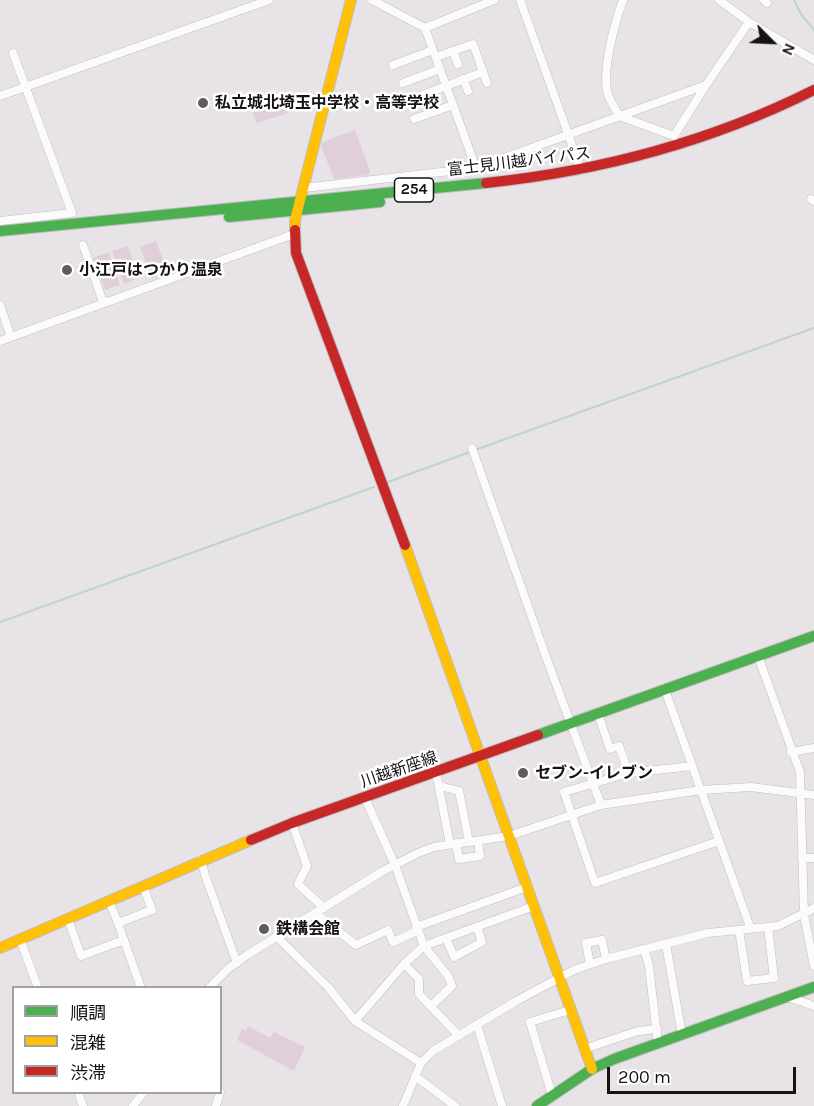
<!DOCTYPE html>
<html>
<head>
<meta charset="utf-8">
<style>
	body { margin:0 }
	#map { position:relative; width:814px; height:1106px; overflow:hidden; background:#e8e3e6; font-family:Karla,"Noto Sans JP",sans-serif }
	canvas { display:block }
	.legend { position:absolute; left:12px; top:986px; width:210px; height:108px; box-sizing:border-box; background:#fff; border:2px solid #a2a0a1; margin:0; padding:8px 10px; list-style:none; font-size:18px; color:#161215 }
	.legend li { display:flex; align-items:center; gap:12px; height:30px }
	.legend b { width:30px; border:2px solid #a2a0a1 }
	.north { position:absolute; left:742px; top:12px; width:60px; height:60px; -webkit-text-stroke:4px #fff; paint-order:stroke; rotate:114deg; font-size:16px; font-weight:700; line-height:24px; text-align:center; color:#161215 }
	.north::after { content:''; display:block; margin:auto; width:21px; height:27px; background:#161215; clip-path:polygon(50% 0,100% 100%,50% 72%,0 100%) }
	.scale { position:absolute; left:607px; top:1067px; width:189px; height:27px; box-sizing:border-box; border:3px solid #161215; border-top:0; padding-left:8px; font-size:18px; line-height:21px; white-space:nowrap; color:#161215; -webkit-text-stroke:4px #fff; paint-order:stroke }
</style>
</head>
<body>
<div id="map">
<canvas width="814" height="1106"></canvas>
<ul class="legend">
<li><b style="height:8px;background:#4caf50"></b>順調</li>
<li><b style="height:8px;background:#ffc107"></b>混雑</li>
<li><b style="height:8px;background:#c62828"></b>渋滞</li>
</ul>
<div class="north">N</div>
<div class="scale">200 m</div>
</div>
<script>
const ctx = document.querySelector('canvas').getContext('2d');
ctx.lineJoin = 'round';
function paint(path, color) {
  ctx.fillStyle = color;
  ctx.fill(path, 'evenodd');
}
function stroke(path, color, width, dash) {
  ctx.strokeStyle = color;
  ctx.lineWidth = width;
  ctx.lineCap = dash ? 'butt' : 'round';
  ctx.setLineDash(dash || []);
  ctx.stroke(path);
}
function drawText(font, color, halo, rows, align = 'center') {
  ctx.font = font + ' Karla,"Noto Sans JP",sans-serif';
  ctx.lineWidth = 5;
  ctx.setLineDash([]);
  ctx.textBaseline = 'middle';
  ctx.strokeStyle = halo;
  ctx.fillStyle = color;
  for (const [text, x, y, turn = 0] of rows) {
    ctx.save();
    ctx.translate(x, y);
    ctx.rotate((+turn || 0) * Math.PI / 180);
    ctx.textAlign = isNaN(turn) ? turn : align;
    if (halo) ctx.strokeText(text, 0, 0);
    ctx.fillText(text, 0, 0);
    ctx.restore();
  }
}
paint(new Path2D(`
	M282,96l6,17 -32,10 -5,-17z
	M355,130l15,41 -1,4 -35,4 -14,-36z
	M156,241l12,32 -16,6 -12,-32z
	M128,246l11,32 -15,6 -12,-33z
	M109,252l11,33 -15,5 -12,-32z
	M248,1026l22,12 4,-6 31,15 -11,24 -57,-31 5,-11 4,2z`), '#e0cfd9');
stroke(new Path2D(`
	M794,0l7,14 13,16
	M475,450l339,-122
	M388,482l82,-30
	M0,622l374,-135`), '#bed5ca', 2);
const street = new Path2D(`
	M372,0l53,28 69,-28
	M520,0l61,170
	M623,0c-8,21 -22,73 -15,94 2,8 8,15 11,22l55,20 32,-51
	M719,0l30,22 65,38
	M764,0l3,3
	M425,28l51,140 230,-83 43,-63
	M453,51l5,13
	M436,57l37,-13 14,39
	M393,65l40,-15
	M463,79l5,12
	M403,83l37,-14
	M0,96l269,-96
	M407,101l76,-29
	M414,119l39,-14
	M304,188l172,-20
	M811,199l3,2
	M0,221l72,-8 -59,-160
	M83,245l20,57
	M0,305l11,32
	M0,341l294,-107
	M472,448l74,209 55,148
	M758,656l42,116 4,142 10,52
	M665,690l85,237
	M598,714l12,35 9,-3 10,27
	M791,752l23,-4
	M692,766l-63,7 -65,19 31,91 124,-42
	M436,773l14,71
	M440,786l19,5 10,51
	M365,798l30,67 29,81 110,-40
	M292,823l15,43 -9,18 26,24
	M456,843l3,16 21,-3 -2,-15
	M802,858h12
	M201,860l4,15 32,88
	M109,901l9,22
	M315,913l41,32 32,-15 5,12 24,-11
	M68,919l13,37 43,-16 -6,-17 34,-13 -9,-24
	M416,927l111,-40
	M739,930l8,51 27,-3 -6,-51
	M277,937l51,50 27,34 66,42
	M446,938l8,19 28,-15 -5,-15
	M20,939l18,49
	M124,940l17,48
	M666,944l16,91
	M644,949l5,17 9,78
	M404,964l15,15v15l39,41
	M590,964l-4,-21 16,-3 4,19
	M209,988l20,-20 18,-13 136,-84 35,-18 16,-6 75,-11 92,-31 100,-15 50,-3 63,8
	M788,997l26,9
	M355,1021l49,-57 20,-18 24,30 4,10 -21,20
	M477,1025l25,81
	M584,1049l54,-18 19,-2
	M415,1076l40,30
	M78,1092l5,14
	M552,1095l-22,-73 40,-12
	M133,1106l11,-14
	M216,1106l4,-14
	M403,1106l18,-43 12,-12 85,-51 56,-30 32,-11 102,-26 70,-7 36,-18`);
const fast = new Path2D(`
	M229,217l151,-15
	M0,231l486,-48
	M538,735l276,-99
	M537,1106l55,-37 22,-10 200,-72`);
const slow = new Path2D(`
	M295,230v-10l56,-220
	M405,545l187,524
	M0,948l251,-108`);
const jam = new Path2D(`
	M486,183c115,-12 224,-41 328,-93
	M295,230l1,23 109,292
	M251,840l41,-17 246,-88`);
stroke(street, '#c2bec0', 9);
stroke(fast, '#c2bec0', 12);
stroke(slow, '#c2bec0', 12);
stroke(jam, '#c2bec0', 12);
stroke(street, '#fcfbfb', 8);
stroke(fast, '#4caf50', 10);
stroke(slow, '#ffc107', 10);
stroke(jam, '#c62828', 10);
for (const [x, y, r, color] of [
	[203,103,6,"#605b5e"],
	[67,270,6,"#605b5e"],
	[523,773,6,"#605b5e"],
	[264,929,6,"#605b5e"]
]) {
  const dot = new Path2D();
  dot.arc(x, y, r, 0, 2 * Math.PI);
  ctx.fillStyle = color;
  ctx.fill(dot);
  stroke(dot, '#fff', 2);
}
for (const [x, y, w] of [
	[414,190,39]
]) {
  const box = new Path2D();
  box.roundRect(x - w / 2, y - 12, w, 24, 4.5);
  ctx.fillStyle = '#fff';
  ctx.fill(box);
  stroke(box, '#161215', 1.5);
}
drawText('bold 15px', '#161215', null, [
	["254",414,190]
]);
drawText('bold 16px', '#161215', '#fff', [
	["私立城北埼玉中学校・高等学校",215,103],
	["小江戸はつかり温泉",79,270],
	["セブン-イレブン",535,773],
	["鉄構会館",276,929]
], 'left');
drawText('16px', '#161215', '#fff', [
	["富士見川越バイパス",519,162,-7],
	["川越新座線",399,770,-19]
]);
</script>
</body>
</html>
